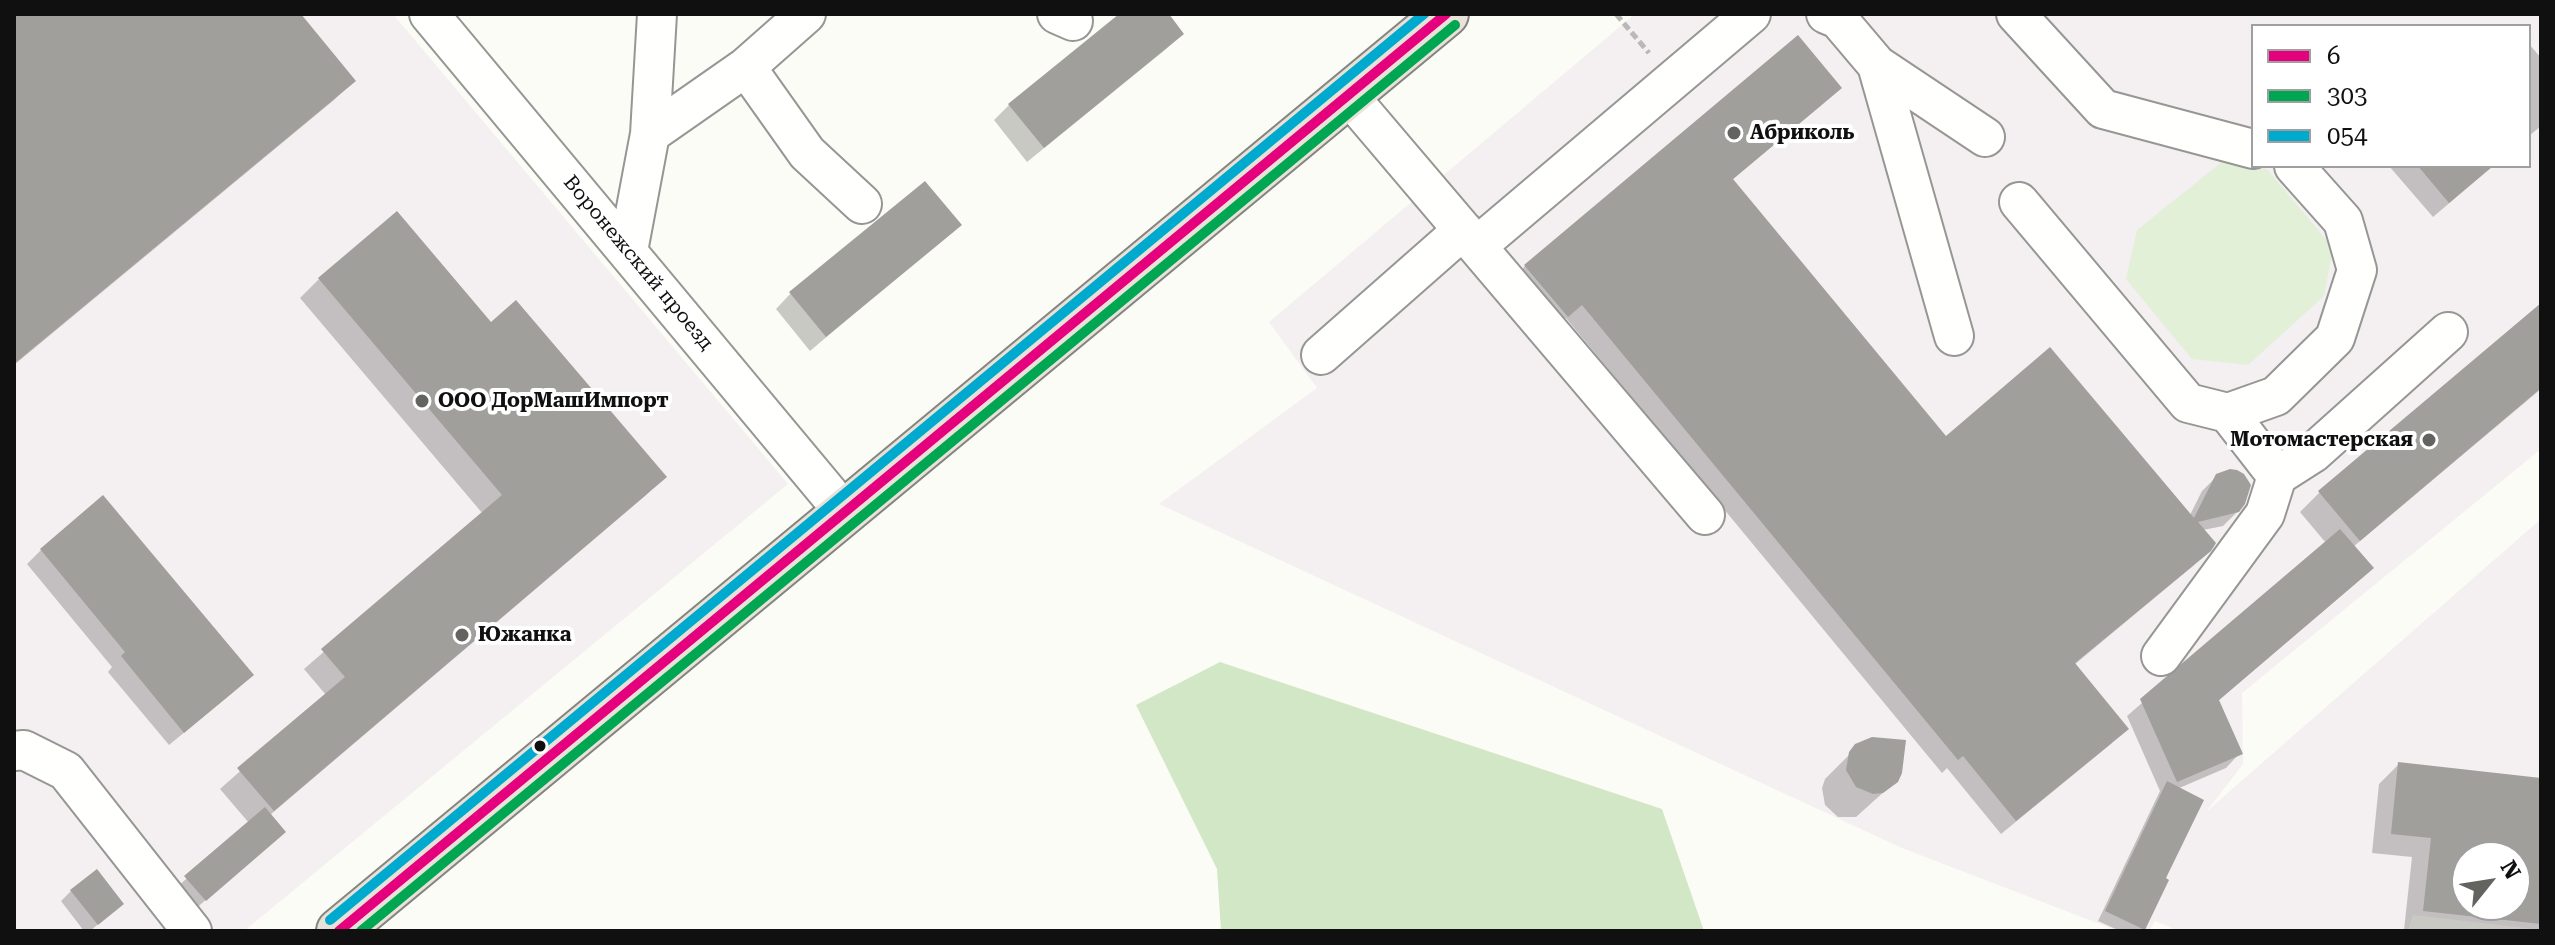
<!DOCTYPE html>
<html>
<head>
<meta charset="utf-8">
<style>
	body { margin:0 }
	#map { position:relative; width:2555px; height:945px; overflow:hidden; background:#fcfcf6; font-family:"Roboto Serif",serif }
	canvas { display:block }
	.frame { position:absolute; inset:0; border:16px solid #101010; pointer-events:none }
	.legend { position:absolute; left:2251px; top:24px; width:280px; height:144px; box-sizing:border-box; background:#fff; border:2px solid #9f9f9f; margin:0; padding:10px 14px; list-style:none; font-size:24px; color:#101010 }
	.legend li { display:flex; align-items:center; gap:16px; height:40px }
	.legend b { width:40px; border:2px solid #9f9f9f }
	.north { position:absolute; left:2451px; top:841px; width:80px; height:80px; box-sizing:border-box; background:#fff; border:2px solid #9f9f9f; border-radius:50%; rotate:60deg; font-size:22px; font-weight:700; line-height:32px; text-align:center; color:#101010 }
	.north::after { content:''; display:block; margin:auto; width:28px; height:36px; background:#636360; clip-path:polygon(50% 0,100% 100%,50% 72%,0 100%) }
</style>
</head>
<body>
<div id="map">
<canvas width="2555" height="945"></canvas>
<div class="frame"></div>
<ul class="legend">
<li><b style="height:10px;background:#e5007d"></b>6</li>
<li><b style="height:10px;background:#00a651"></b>303</li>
<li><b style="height:10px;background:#00a9ce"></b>054</li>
</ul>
<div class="north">N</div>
</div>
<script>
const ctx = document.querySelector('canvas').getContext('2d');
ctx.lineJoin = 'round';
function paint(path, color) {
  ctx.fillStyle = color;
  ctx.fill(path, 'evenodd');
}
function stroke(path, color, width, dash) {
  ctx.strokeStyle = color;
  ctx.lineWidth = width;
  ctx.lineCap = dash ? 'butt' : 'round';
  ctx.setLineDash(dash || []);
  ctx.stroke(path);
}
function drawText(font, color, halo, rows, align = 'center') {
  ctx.font = font + ' "Roboto Serif",serif';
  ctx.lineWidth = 8;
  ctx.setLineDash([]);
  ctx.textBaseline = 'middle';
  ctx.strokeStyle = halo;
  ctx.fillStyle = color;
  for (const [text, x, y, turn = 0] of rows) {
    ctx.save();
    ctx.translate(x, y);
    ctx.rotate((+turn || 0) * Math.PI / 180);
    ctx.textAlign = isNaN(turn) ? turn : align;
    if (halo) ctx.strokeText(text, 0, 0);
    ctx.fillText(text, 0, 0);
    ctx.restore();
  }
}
paint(new Path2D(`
	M14,14h379l395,470 -544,447h-230z
	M1635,14h906v435l-299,244 1,71 -37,48 335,-293v411l-128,-15 -5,16h-229l-24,-10 -6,10h-31l-216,-83 -743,-344 158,-116 -48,-66zM2253,26h276v140h-276zM2467,857h48v48h-48z`), '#f4eff1');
paint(new Path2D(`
	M2222,162l45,7 66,79 -9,48 -76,69 -56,-6 -66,-80 11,-49z`), '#e2f0d8');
paint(new Path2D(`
	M1220,662l442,147 42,122h-483l-4,-62 -81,-164z`), '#d2e7c6');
paint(new Path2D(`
	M14,14h284l55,67 -19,19 -320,265z
	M1122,14h44l16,20 -16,15 -139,113 -33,-42 15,-15z
	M2529,44l12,14v68l-12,10z
	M1825,102l-93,78 213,259 245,76 12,-24 15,-15 21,35 -15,15 -20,4 -9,35 -120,100 38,78 -111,91 -54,-66 -5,5 -376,-455 -14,11 -41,-48 14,-15z
	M2389,166h104l-60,51z
	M959,225l-149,126 -34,-42 15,-16z
	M319,279l172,46 173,152 -19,19 -375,319 3,27 -79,68 -18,-22 73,-65 -29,-34 106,-94 -22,-26 179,-155 -183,-216z
	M2541,306v83l-188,158 3,36 -138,118 22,52 -14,15 -49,21 -14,90 -19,50 -24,2 -22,-10 62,-130 -33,-75 199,-173 -26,-31 19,-19z
	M41,550l196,139 -68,56 -61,-73 4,-5 -85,-103z
	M1851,753l45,28 -40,36h-18l-13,-12 -3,-17 3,-9z
	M2399,764l142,16v151l-137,-1 8,-73 -40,-4 7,-69zM2467,857h48v48h-48z
	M71,891l51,13 -32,27h-6l-23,-30z`), '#0003');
paint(new Path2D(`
	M14,14h287l55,67 -342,283z
	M1119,14h50l15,20 -140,114 -36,-44z
	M1798,35l44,53 -109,91 213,257 104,-89 144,171 22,-44 14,-5 7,1 7,4 7,11 -6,19 -6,8 -41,10 18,21 -5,8 -136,112 54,66 -113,92 -53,-65 -5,4 -376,-455 -14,12 -44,-52z
	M2418,166h75l-44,37z
	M925,181l37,44 -136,112 -37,-45z
	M397,211l94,111 25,-22 151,177 -393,334 -37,-43 108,-91 -24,-28 181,-154 -184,-217z
	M2541,303v85l-181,153 -42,-50z
	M103,495l151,180 -70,58 -63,-77 4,-4 -85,-103z
	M2340,529l34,39 -155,132 24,54 -66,28 -37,-83z
	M1872,737l34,3 -4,33 -4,9 -15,11 -10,1 -17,-7 -10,-17 3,-18 6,-8z
	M2398,762l143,16v146l-118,-13 8,-73 -40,-4zM2467,857h48v48h-48z
	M2167,781l37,19 -38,78 3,2 -24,50 -40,-19z
	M265,807l21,25 -80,69 -22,-25z
	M97,869l27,35 -26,21 -28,-35z`), '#a09f9b');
const minor = new Path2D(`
	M429,14l416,499
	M1057,14l16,7
	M1826,14l12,5 39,46 77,271
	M2016,14l87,95 150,40
	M1877,65l108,72
	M746,67l61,86 55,51
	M1348,95l357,420
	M650,134l96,-67 60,-53
	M2019,202l169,201 40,10 49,63 -12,38 -104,142
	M1477,246l274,-232
	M628,251l22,-117 7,-120
	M1321,355l142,-125
	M2228,413l48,-17 59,-58 22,-68 -14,-49 -49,-55
	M2277,476l36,-23 135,-121
	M14,751l10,-1 42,21 126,160`);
const highway = new Path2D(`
	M339,931l1107,-917`);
stroke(minor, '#969694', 42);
stroke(highway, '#848481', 48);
stroke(new Path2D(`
	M1616,14l33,39`), '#b9b9b8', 5, [8, 4]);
stroke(minor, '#fffffe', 38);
stroke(highway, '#e8e2d8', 44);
stroke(new Path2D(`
	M339,931l1107,-917`), '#e5007d', 10);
stroke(new Path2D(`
	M361,931l1094,-906`), '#00a651', 10);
stroke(new Path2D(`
	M330,920l1094,-906`), '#00a9ce', 10);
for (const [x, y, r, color] of [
	[1734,133,8,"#636360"],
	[422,401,8,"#636360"],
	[2429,440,8,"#636360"],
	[462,635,8,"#636360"],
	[540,746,7,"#101010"]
]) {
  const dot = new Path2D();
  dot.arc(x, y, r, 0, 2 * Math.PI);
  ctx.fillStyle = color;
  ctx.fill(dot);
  stroke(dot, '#fff', 3);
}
drawText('bold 20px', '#101010', '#fff', [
	["Абриколь",1750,133],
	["ООО ДорМашИмпорт",438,401],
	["Мотомастерская",2413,440,"right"],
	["Южанка",478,635]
], 'left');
drawText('20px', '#101010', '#fff', [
	["Воронежский проезд",638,263,50]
]);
</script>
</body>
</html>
